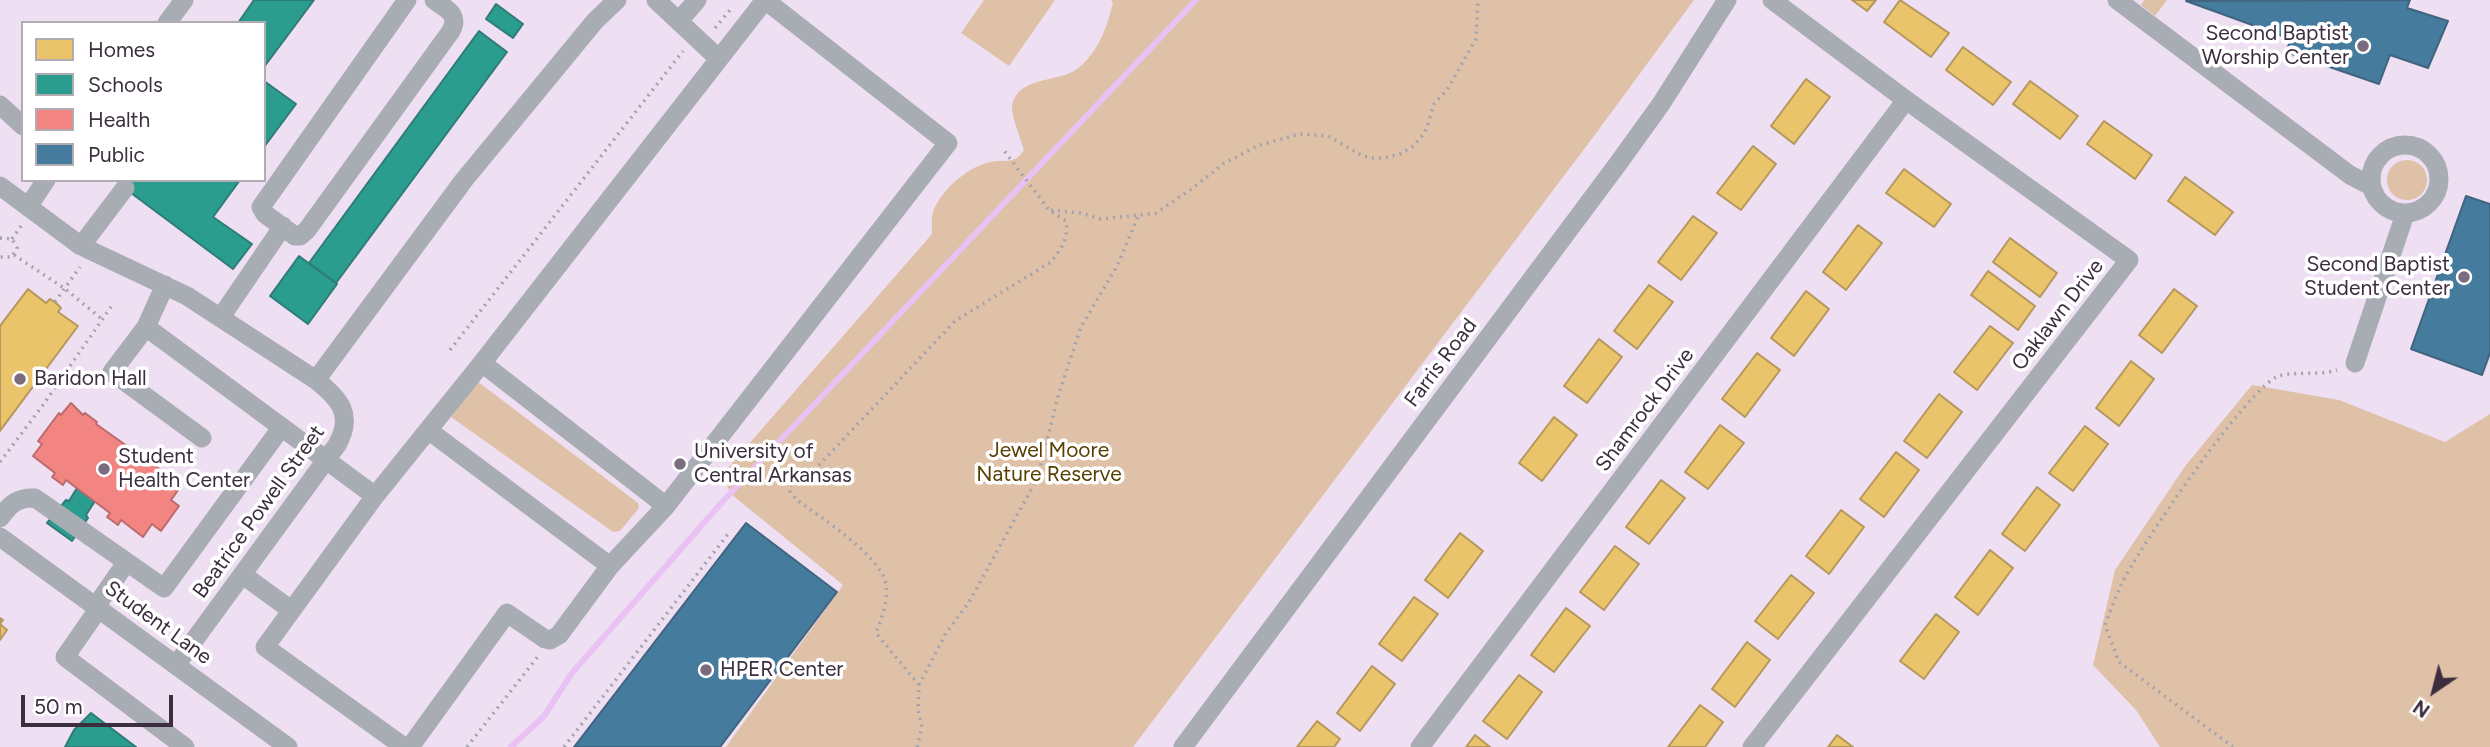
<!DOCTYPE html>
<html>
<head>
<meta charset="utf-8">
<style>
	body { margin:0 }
	#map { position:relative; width:2490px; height:747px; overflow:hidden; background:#efdff3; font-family:Figtree,sans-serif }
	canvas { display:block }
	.legend { position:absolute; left:21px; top:21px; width:245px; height:161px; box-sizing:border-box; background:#fff; border:2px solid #b1abb2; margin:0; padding:9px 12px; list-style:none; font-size:21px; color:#3c2d3f }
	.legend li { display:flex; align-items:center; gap:14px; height:35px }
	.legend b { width:35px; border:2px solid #b1abb2 }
	.north { position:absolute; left:2399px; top:656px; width:70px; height:70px; -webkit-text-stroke:5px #fff; paint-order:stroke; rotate:215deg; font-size:19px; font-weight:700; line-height:28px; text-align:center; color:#3c2d3f }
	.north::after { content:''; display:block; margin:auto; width:24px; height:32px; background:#3c2d3f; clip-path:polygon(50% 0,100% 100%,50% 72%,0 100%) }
	.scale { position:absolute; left:21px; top:695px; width:152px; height:32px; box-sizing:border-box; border:4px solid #3c2d3f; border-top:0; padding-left:9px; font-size:21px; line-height:24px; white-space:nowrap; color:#3c2d3f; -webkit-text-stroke:5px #fff; paint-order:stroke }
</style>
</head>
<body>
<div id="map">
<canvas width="2490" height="747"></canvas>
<ul class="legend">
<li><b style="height:19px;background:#e9c46a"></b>Homes</li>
<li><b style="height:19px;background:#2a9d8f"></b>Schools</li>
<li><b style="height:19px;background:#f28482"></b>Health</li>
<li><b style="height:19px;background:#457b9d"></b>Public</li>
</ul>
<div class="north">N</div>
<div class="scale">50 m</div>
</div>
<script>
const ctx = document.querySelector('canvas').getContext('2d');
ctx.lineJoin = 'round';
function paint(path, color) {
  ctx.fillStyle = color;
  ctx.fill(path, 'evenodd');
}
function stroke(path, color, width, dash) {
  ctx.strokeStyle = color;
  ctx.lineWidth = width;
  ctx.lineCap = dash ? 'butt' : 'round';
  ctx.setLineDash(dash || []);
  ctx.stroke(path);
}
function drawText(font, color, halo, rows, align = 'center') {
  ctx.font = font + ' Figtree,sans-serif';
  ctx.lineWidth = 7;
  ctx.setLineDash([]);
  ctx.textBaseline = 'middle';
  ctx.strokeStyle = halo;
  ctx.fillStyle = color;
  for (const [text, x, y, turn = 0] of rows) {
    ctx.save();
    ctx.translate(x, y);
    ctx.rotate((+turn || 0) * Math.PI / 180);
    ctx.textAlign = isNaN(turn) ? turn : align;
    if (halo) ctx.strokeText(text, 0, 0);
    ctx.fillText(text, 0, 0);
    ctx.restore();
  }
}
paint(new Path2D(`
	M984,0h71l-46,66 -48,-33z
	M1111,0h583l-100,136 -461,611h-407l117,-162 -112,-91 -6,-13 2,-12 205,-235c0,-7 -1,-15 1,-22 9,-23 33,-44 57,-50 15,-3 25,3 34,-12 -3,-10 -12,-33 -12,-42 3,-32 46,-25 65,-39 21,-16 30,-42 36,-66z
	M2144,0h23l-12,16 -14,-11z
	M2387 180a20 20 0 1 1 40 0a20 20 0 1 1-40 0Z
	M477,381l161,122 1,5 -19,23 -7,1 -162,-115z
	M2252,385l87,15 106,42 45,-28v333h-330l-24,-37 -43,-45 22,-95 71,-105z`), '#dec1a7');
const homes = new Path2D(`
	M1852,0h24l-9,11z
	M1900,0l49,33 -18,24 -47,-35z
	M1963,47l48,35 -18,23 -47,-35z
	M1806,79l24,18 -36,47 -23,-18z
	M2030,81l48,35 -18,23 -47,-35z
	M2104,121l48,34 -17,24 -48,-35z
	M1753,146l23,18 -35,46 -24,-17z
	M1904,169l47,35 -17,23 -48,-34z
	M2185,177l48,35 -18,23 -47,-34z
	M1693,216l24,17 -36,47 -23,-18z
	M1858,225l24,18 -36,47 -23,-18z
	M2010,238l47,35 -17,24 -47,-35z
	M1988,271l47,35 -17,24 -47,-35z
	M1649,285l24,17 -36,47 -23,-18z
	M28,289l18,14 4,-4 5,3 6,6 -3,4 20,14 -78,105v-105z
	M2174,289l23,17 -35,47 -23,-18z
	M1806,291l23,18 -35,47 -23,-18z
	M1990,326l23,17 -36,47 -23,-18z
	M1599,339l23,18 -35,46 -23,-17z
	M1757,353l23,17 -35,47 -23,-18z
	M2131,361l23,18 -35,47 -23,-18z
	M1939,394l23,18 -35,46 -23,-17z
	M1554,417l23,18 -35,46 -23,-18z
	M1720,425l24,18 -36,46 -23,-17z
	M2085,426l23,18 -35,47 -24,-18z
	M1896,452l23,18 -35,47 -24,-18z
	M1661,480l24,18 -36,46 -23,-17z
	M2037,487l23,18 -35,46 -23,-17z
	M1841,510l23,17 -35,47 -23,-18z
	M1460,533l23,18 -35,47 -23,-18z
	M1615,546l24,18 -35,46 -24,-18z
	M1990,550l23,18 -35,47 -23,-18z
	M1791,575l23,18 -36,46 -23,-18z
	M1414,597l24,17 -36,47 -23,-17z
	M1566,608l24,18 -36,46 -23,-17z
	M1936,614l23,18 -35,47 -24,-18z
	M0,618l3,2 -3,4 7,6 -7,10z
	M1747,642l23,18 -35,47 -23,-18z
	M1372,666l23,18 -35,47 -23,-18z
	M1519,675l23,17 -35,47 -24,-18z
	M1700,705l23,17 -18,25h-37z
	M1317,721l23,18 -6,8h-37z
	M1475,735l15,12h-24z
	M1837,735l16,12h-25z`);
paint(homes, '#e9c46a');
stroke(homes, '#b5975d', 2);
const schools = new Path2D(`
	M254,0h60l-50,67v-44h-26z
	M496,4l27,20 -10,14 -27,-19z
	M479,31l28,21 -171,231 -27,-20z
	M264,81l32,23 -32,43z
	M123,180h117l-27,37 39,27 -19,25 -114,-85z
	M299,256l38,28 -29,40 -38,-28z
	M77,488l18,13 -9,14 2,3 -16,23 -25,-18 19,-23 3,1z
	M91,713l45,34h-71l9,-17z`);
paint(schools, '#2a9d8f');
stroke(schools, '#2f7b77', 2);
const health = new Path2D(`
	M71,403l12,12 2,-2 12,9 -1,2 45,32 2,-2 11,8 -1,2 28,22 -10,14 8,6 -18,25 -9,-7 -9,13 -22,-17 -3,5 -11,-8 3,-4 -44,-33 -3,5 -11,-8 3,-4 -22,-17 9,-12 -4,-3 21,-28 2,2z`);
paint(health, '#f28482');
stroke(health, '#bb6a6e', 2);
const public = new Path2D(`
	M2410,0l-3,8 41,13 -20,47 -38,-13 -11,29 -93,-32 5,-13 -105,-38z
	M2466,196l24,8v149l-8,22 -71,-26z
	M746,523l91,69 -117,155h-146z`);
paint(public, '#457b9d');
stroke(public, '#426481', 2);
stroke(new Path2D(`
	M511,747l33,-31 28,-43 152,-173 472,-500`), '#e9c2f3', 6);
stroke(new Path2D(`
	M715,28l15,-18
	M1051,210l29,3 21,6 55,-6 37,-25 30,-24 34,-18 42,-12 29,2 33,19 10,3h13l16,-4 12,-7 10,-11 5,-8 7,-24 13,-14 29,-51 2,-39
	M0,238l12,1 5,9 -5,9h-12
	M12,239l9,-13
	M14,255l50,33 39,32
	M55,302l25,-35
	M450,350l233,-299
	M0,462l43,-57 70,-101
	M919,685l-43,-52c6,-16 12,-31 10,-48 -3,-28 -66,-68 -89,-85l-7,-9v-5l30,-22 135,-143 96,-59c10,-13 18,-24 15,-41l-17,-11 -47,-62
	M467,747l72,-92
	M564,747l164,-213
	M917,747l5,-20 -4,-17 1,-25 27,-52 23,-31 68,-123 22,-86 22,-66 36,-61 22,-52
	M2233,747l-114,-85 -14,-37c5,-13 10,-27 16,-40 16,-34 128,-200 158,-209 16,-5 39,0 58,-6`), '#a3a3ac', 3.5, [2, 5]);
stroke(new Path2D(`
	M407,0l-146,207 4,7 30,22h5l7,-6 144,-199c9,-17 -5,-22 -17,-31
	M656,0l63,59
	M2117,0l233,175 21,11
	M679,21l18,-21
	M167,23l17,-23
	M0,105l23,21
	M2371 179a34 34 0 1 1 68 0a34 34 0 1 1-68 0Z
	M0,186l81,60 106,50 129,84c24,19 38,35 21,65l-161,220
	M28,207l18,-27
	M81,246l44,-58
	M165,285l-19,42 -34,45 90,66
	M221,317l62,-91
	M146,327l229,169
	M482,363l184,143
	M2355,363l50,-149
	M316,380l148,-200 131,-159 22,-21
	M428,430l182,136
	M0,518c10,-14 18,-21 35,-20l129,90 117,-160
	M0,537l288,210
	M243,575l48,35
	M96,606l30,-43
	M99,608l-34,49 120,90
	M404,747l-139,-100 110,-151 107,-133 283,-363 183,143 -282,363 -56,60 -51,69 -9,5 -5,-1 -38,-26 -97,134
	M1183,747l434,-582 44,-61 66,-104
	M1420,747l486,-647
	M1752,747l377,-487 -223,-160 -134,-100`), '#a8acb3', 19);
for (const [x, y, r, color] of [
	[2363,46,7,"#7b6b7e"],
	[2464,277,7,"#7b6b7e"],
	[20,379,7,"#7b6b7e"],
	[680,464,7,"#7b6b7e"],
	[104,469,7,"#7b6b7e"],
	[706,670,7,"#7b6b7e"]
]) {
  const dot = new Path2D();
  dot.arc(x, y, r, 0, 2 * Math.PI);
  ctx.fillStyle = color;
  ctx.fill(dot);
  stroke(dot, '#fff', 2.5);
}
drawText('21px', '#3c2d3f', '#fff', [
	["Second Baptist",2349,34,"right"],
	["Worship Center",2349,58,"right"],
	["Second Baptist",2450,265,"right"],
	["Student Center",2450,289,"right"],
	["Baridon Hall",34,379],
	["University of",694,452],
	["Central Arkansas",694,476],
	["Student",118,457],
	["Health Center",118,481],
	["HPER Center",720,670]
], 'left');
drawText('21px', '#3c2d3f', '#fff', [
	["Oaklawn Drive",2058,315,-52],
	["Farris Road",1441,363,-53],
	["Shamrock Drive",1645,410,-53],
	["Beatrice Powell Street",259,512,-54],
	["Student Lane",158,623,36]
]);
drawText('21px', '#593e02', '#fff', [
	["Jewel Moore",1049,451],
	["Nature Reserve",1049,475]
]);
</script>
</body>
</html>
